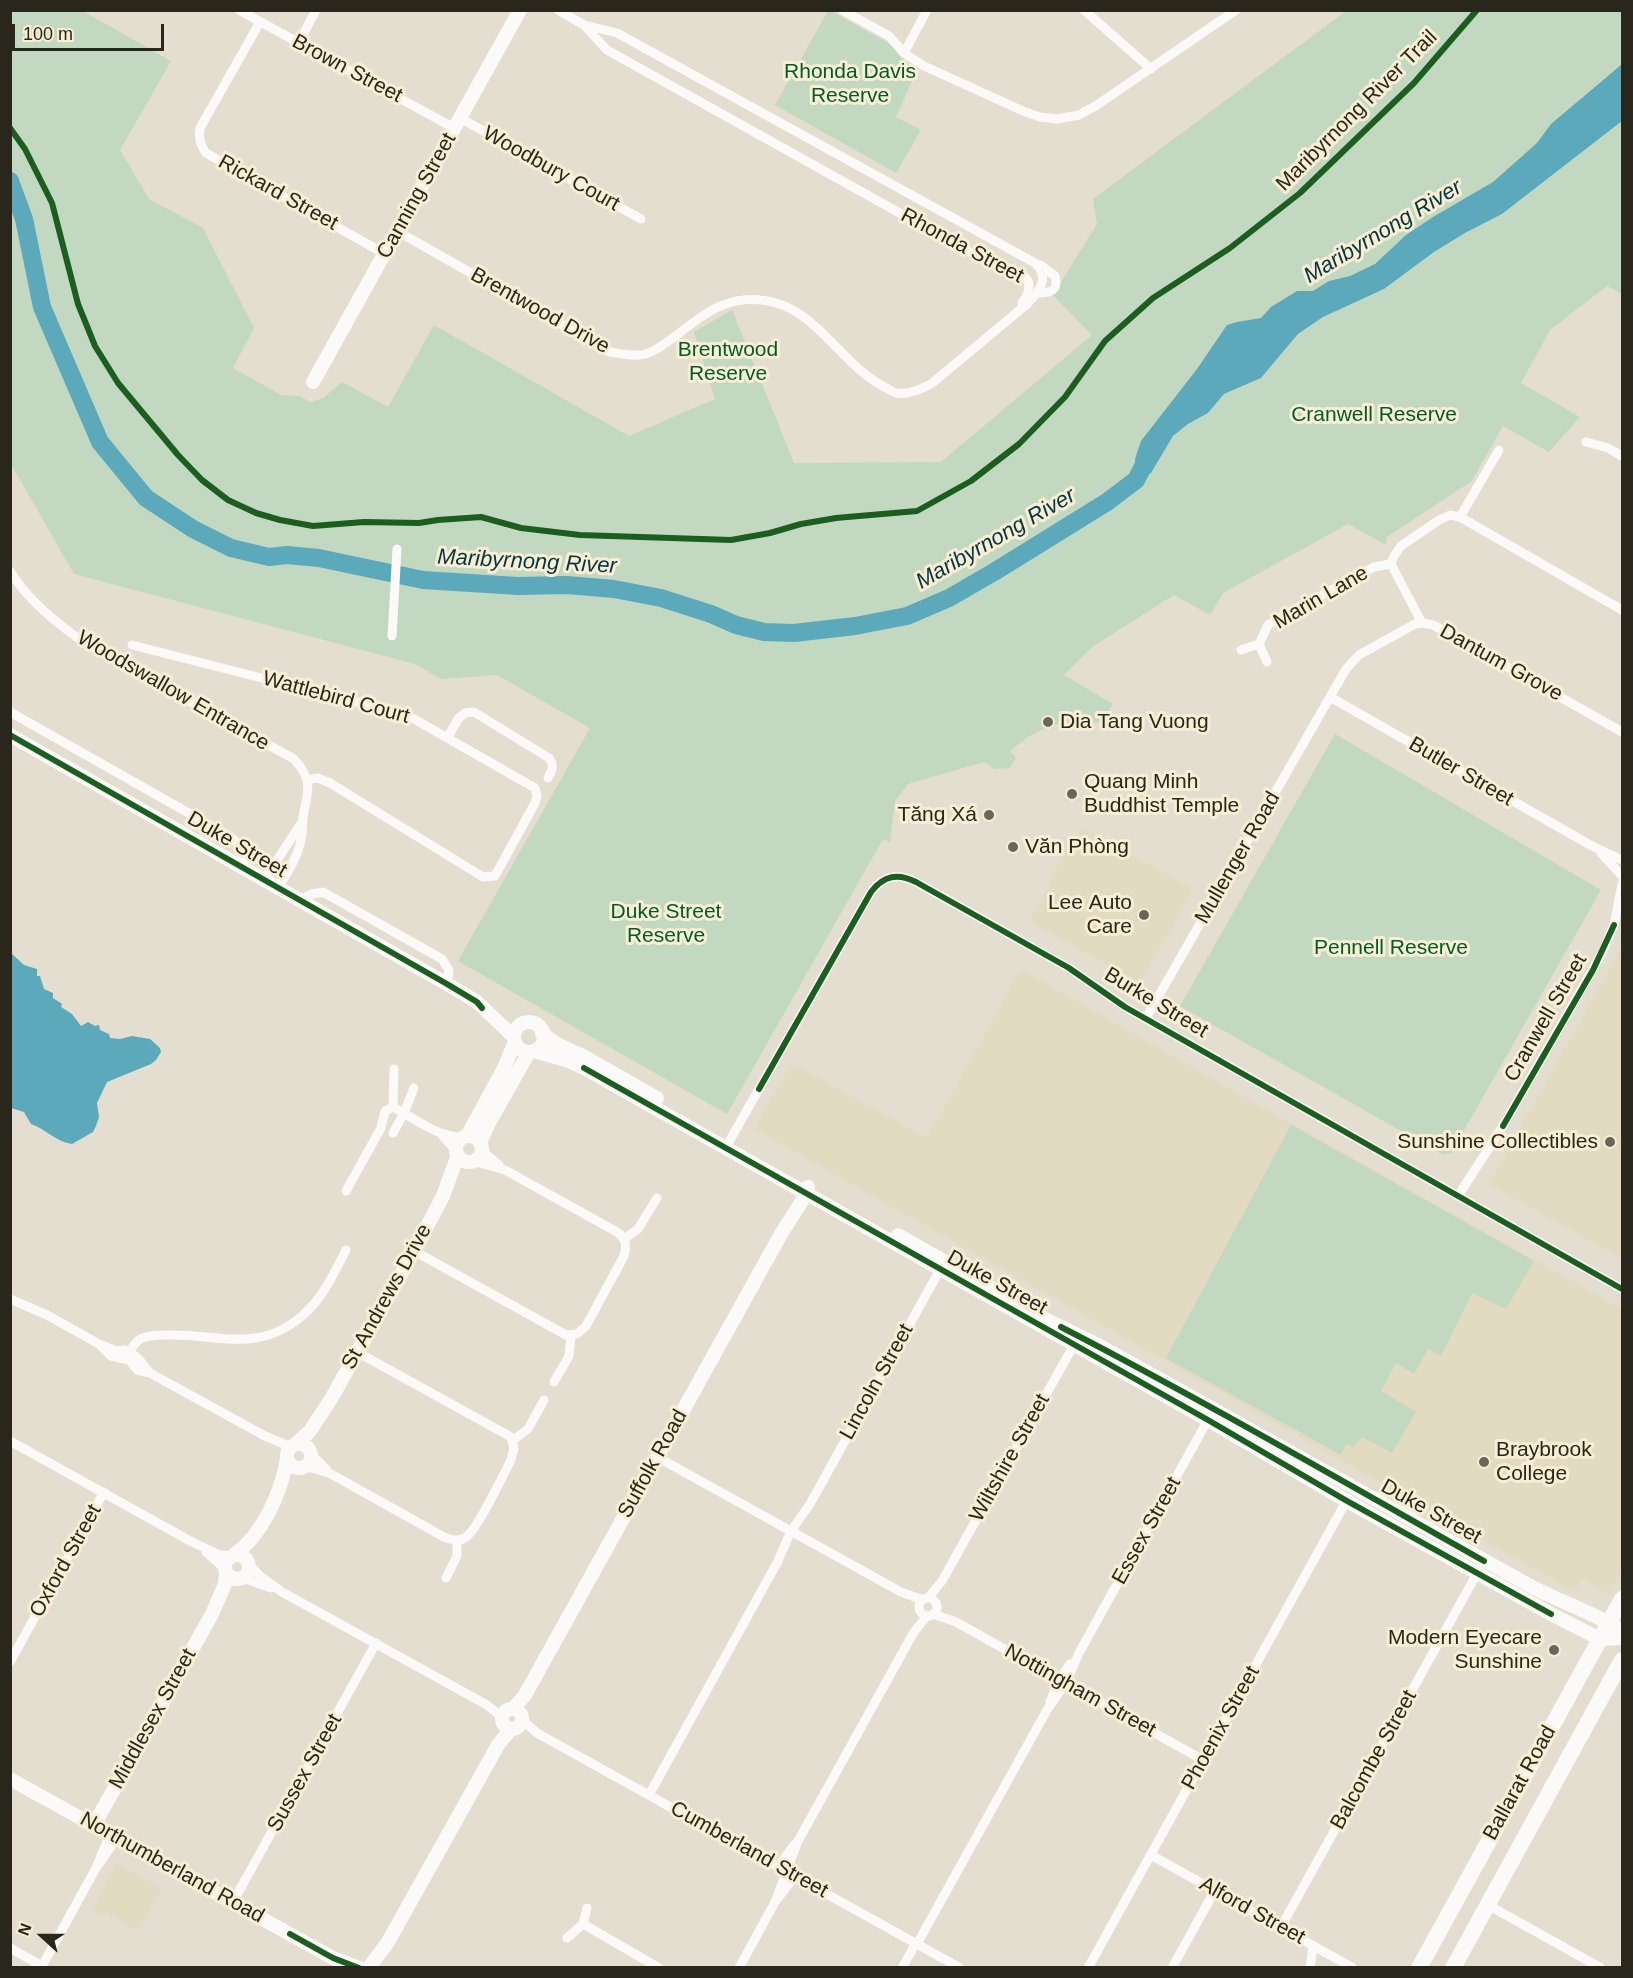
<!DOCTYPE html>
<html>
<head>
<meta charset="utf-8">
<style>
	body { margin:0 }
	#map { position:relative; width:1633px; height:1978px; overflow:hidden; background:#e3decf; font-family:Arial,sans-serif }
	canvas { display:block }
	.frame { position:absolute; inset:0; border:12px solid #29261c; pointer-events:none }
	.north { position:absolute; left:12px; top:1906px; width:60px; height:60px; -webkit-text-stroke:4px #f8eed4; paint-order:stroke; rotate:291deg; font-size:16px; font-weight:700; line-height:24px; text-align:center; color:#29261c }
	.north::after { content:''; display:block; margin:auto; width:21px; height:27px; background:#29261c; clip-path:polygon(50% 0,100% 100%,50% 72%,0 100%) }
	.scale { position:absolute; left:12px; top:24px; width:152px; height:27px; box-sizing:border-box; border:3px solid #29261c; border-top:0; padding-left:8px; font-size:18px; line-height:21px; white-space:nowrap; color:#29261c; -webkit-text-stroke:4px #f8eed4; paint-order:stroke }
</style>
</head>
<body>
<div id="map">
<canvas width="1633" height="1978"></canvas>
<div class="frame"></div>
<div class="north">N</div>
<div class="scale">100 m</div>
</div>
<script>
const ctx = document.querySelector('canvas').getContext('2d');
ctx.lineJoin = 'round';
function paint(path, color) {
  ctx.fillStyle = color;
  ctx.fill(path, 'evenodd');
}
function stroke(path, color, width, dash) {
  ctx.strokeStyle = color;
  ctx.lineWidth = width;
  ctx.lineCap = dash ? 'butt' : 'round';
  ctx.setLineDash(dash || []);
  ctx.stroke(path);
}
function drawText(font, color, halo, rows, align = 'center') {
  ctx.font = font + ' Arial,sans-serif';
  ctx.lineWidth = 6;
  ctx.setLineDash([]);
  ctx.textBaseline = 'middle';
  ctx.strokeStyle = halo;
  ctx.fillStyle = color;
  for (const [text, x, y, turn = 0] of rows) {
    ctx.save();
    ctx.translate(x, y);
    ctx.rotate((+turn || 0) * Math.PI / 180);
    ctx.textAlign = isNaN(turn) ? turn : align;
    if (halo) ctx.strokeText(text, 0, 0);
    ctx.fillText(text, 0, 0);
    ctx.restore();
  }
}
paint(new Path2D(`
	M1082,827l111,62 -53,94 -111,-62 22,-38 -2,-2 26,-45 2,1z
	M1622,947v312l-133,-75z
	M1021,969l188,108 413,232v262l-13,23 -27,-15 -7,13 -821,-463 38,-66 135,75z
	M117,1863l45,25 -22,40 -6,1 -28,-16 -2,2 -12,-6z`), '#e2dac1');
paint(new Path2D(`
	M10,11h73l88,50 -51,89 29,49 54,29 51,100 -21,40 48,27 18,1 12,6 12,-4 19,-16 46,25 46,-82 195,111 86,-37 -21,-67 38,-22 62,153 147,-1 151,-127 -39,-40 44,-71 -4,-25 253,-188h276v53l-42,35 -41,59 -303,199 -100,123 15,-7 22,-37 15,-12 20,-11 16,-19 37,-16 37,-44 25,-17 61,-28 50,-37 31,-19 37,-19 120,-93v173l-15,-8 -57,44 -29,53 59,34 -31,35 -46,-26 -31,55 -85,56 -1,8 -38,-21 -125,69 -13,22 -36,-20 -82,52 -28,28 49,29 -11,19c-36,-5 -66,4 -92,28l6,7 -6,10 -15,1 -11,-7 -76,22 -13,17 -5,41 -7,-3 -156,275 -269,-153 132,-233 -93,-53 -56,4 -26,-15 -341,-90 -63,-110z
	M828,11h3l59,33 11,14 15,14 -20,45 25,13 -25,43 -121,-68z
	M1335,734l266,156 -150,263 -9,1 -262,-148z
	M1291,1125l243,136 -28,48 -34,-16 -31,63 -13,-7 -14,25 -18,-11 -15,28 35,21 -24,41 -30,-16 -9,10 -7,-3 -5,11 -175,-97z`), '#c3d8c0');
paint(new Path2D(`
	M1622,64v57l-120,93 -37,19 -31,19 -50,37 -61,28 -25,17 -37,44 -37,16 -16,19 -20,11 -15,12 -22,37 -15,7 -1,-21 6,-18 56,-72 30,-44 10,-3 24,-4 10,-11 26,-16h16l16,-10 21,-5 25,-12 31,-29 27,-18 60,-35 44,-39 14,-19z
	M11,953l13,12 13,4v7h3l4,13 9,4v5l9,6 -1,3 11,7 9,12 7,-4 7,4 4,-1 1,5 9,4 1,4 10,1 12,-3 18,3 10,9 1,4 -5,8 -5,4 -44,18 -10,21 2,14 -3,9 -3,6 -21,12c-16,-2 -26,-15 -41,-20l-7,-12 -13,-4z`), '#5ca9bc');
stroke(new Path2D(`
	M10,181l14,38 18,88 58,135 46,56 47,31 38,19 38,9 18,-2 32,3 104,22 95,6 49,-1 47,4 47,9 50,16 25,11 28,7 30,1 61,-7 52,-10 42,-18 45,-26 113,-70 29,-22 11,-21`), '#5ca9bc', 18);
stroke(new Path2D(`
	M239,10l215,118
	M842,10l47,26 15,17 20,13 99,45 17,6 17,2 22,-4 18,-10 139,-95
	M1084,10l67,59
	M260,22l-60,106c-2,10 0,17 6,25l179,101
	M584,25l23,25 377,210c22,10 61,11 38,43
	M299,42l17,-32
	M904,53l23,-43
	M460,118l181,101
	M397,231l213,121c12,2 24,5 36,2 12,-4 21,-12 31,-19 31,-25 57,-44 99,-32 43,12 68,63 108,84 4,1 8,5 12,6 13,2 25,-4 35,-9l96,-80c12,-12 24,-27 8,-41l-418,-230 -33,-8 -26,-15
	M1038,293c13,0 21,-3 17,-17l-15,-11
	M1586,442l22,6 14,8
	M1460,517l39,-67
	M10,571c18,30 48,53 76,73l208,115c20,22 14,31 9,58 -1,7 0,16 -2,23 -3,17 -14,33 -23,48
	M1422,623l-31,-59 3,-8 7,-10 38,-26 11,-5 10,2 162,93
	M392,636l5,-87
	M1259,644l9,-19 6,-4 100,-54 17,-3
	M132,645l275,70 128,73 2,8 -2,7 -40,73 -12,1 -153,-94 -12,-5 -11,2
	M1241,650l18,-6 8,18
	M1330,697l262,149 30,14
	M10,712l221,125 10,10 4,22
	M448,737l10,-18 7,-6 9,-1 75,46c6,8 3,12 -1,20
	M1601,853l21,23
	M264,880l38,-58
	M300,900l12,-6 11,-2 119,67 7,11 -2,14
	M1146,1018l200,-349 13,-14 56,-31 7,-1 11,2 189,107
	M393,1107l1,-38
	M393,1133l11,-20 10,-25
	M442,1135l14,16
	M482,1147l5,8 12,10
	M726,1147l145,-255c13,-17 27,-19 45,-10l153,86 56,39 497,282
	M346,1191l35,-63 4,-17 8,-4c21,11 45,31 70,30
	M1458,1196l45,-70 99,-173 12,-28 8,-41
	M624,1239l14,-10 19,-31
	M414,1251l152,84 11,-1 9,-8 38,-70c3,-10 2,-18 -7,-24l-112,-62 -32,-9
	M10,1299l37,16 52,29 17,7 8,-1 6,2 8,6 11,14
	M99,1344l12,12 18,4 8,10 13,3 113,62 23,10h7
	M126,1359c3,-6 7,-15 13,-19 7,-5 18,-5 27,-5 51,-2 92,20 137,-20 20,-17 31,-42 43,-65
	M554,1382l15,-26 2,-21
	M10,1441l182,101 28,13 13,1
	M512,1441l16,-12 16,-29
	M312,1455l15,15
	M657,1457l244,135 22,8
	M304,1467l9,1 18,6 113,63c8,3 15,5 22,0 12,-8 37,-62 45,-77l3,-12 -3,-11 -154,-85
	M206,1552l19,17
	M250,1565l10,11 22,16 205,113 16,13
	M243,1578l28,10
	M446,1578l11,-22v-16
	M928,1598l14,-17 134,-240
	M919 1607a9 9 0 1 1 18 0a9 9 0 1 1-18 0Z
	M933,1614l23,8 247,138
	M10,1662l94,-170
	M1050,1702l9,-22 11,-16
	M522,1720l15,13 423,235
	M649,1795l129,-234 13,-30 19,-27 132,-238
	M1151,1855l202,113
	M99,1864l18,-26
	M778,1867l16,-22
	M233,1902l143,-259
	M775,1902l23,-61 116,-209 13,-16
	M1488,1905l113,63
	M583,1924l76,44
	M1281,1927l199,-359
	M567,1938l16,-14 4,-16
	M917,1944l130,-234 19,-27 13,-30 131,-237
	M10,1948l32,18
	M41,1968l55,-100 14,-34
	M739,1968l36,-66 20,-26
	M902,1968l14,-25
	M1088,1968l260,-470
	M1172,1968l43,-78
	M1310,1968l3,-22`), '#fbfaf8', 9);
stroke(new Path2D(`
	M313,382l207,-372
	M10,735l437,249 30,18 37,35
	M514 1037a15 15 0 1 1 30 0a15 15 0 1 1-30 0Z
	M542,1033l13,10 30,14 72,41
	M534,1051l35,10 15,7 624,352 139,81 204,113 49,25 22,-1
	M467,1136l37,-68 11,-26
	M456 1149a13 13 0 1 1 26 0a13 13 0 1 1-26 0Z
	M480,1143l9,-20 40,-71
	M898,1235l114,65
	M1041,1317l61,30 432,241c29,15 61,25 88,43
	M297,1443l13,-12 21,-32 83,-148 29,-55 15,-41
	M287 1456a12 12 0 1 1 24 0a12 12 0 1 1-24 0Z
	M225 1567a12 12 0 1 1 24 0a12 12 0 1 1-24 0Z
	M234,1555c29,-21 47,-62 53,-96
	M513,1709l12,-14 256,-461 26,-41 1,-6
	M502 1719a10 10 0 1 1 20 0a10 10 0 1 1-20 0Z
	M10,1779l323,179 26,10
	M94,1825l118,-211 13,-30 1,-13
	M370,1966l18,-24 110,-197 13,-16`), '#fbfaf8', 14);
stroke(new Path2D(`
	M1419,1968l203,-369
	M1453,1968l169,-308`), '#fbfaf8', 16);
stroke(new Path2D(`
	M10,128l15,21 27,54 26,101 17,42 23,37 60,72 24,25 26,20 28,13 24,7 33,6 51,-4 55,1 19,-3 43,-3 40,11 59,7 151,5 39,-7 31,-9 35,-6 81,-7 54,-30 48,-37 46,-47 40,-56 48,-43 77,-50 70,-55 114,-110 63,-73
	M10,735l437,249 30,18 5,6
	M584,1068l624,352 139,81 204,113
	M759,1089l112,-197c13,-17 27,-19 45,-10l153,86 56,39 497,282
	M1503,1126l90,-156 21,-45
	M1061,1327c143,74 283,155 423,234
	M290,1934l43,24 26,10`), '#1b5e20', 6);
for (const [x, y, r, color] of [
	[1048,722,6,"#6a665b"],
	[1072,794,6,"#6a665b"],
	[989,815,6,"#6a665b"],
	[1013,847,6,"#6a665b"],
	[1144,915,6,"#6a665b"],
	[1610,1142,6,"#6a665b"],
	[1484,1462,6,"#6a665b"],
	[1554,1650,6,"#6a665b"]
]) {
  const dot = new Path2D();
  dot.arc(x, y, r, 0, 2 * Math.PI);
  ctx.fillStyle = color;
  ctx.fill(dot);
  stroke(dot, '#f8eed4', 2);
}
drawText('21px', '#29261c', '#f8eed4', [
	["Brown Street",347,69,28],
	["Maribyrnong River Trail",1357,111,-45],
	["Woodbury Court",551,169,29],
	["Rickard Street",278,193,29],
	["Canning Street",417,196,-61],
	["Rhonda Street",962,246,28],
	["Brentwood Drive",540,311,29],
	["Marin Lane",1321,598,-30],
	["Dantum Grove",1501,663,29],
	["Woodswallow Entrance",173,691,30],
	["Wattlebird Court",336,698,15],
	["Butler Street",1461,772,30],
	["Duke Street",237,845,30],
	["Mullenger Road",1238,858,-60],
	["Burke Street",1156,1003,31],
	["Cranwell Street",1546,1018,-60],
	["Duke Street",997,1283,29],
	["St Andrews Drive",387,1297,-61],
	["Lincoln Street",877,1382,-61],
	["Wiltshire Street",1010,1458,-61],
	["Suffolk Road",653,1464,-61],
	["Duke Street",1431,1512,29],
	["Essex Street",1147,1531,-61],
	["Oxford Street",66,1561,-61],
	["Nottingham Street",1080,1691,29],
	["Middlesex Street",153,1719,-61],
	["Phoenix Street",1221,1728,-61],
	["Balcombe Street",1374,1760,-61],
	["Sussex Street",305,1773,-61],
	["Ballarat Road",1520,1783,-61],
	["Cumberland Street",749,1850,29],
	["Northumberland Road",172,1868,29],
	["Alford Street",1252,1911,29]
]);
drawText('21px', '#005b2b', '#f8eed4', [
	["Rhonda Davis",850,72],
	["Reserve",850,96],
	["Brentwood",728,350],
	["Reserve",728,374],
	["Cranwell Reserve",1374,415],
	["Duke Street",666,912],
	["Reserve",666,936],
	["Pennell Reserve",1391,948]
]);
drawText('21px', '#29261c', '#f8eed4', [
	["Dia Tang Vuong",1060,722],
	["Quang Minh",1084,782],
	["Buddhist Temple",1084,806],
	["Tăng Xá",977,815,"right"],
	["Văn Phòng",1025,847],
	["Lee Auto",1132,903,"right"],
	["Care",1132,927,"right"],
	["Sunshine Collectibles",1598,1142,"right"],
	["Braybrook",1496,1450],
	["College",1496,1474],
	["Modern Eyecare",1542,1638,"right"],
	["Sunshine",1542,1662,"right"]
], 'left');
drawText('italic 22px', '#043544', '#f8eed4', [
	["Maribyrnong River",1383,232,-31],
	["Maribyrnong River",996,539,-30],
	["Maribyrnong River",527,562,3]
]);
</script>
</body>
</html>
